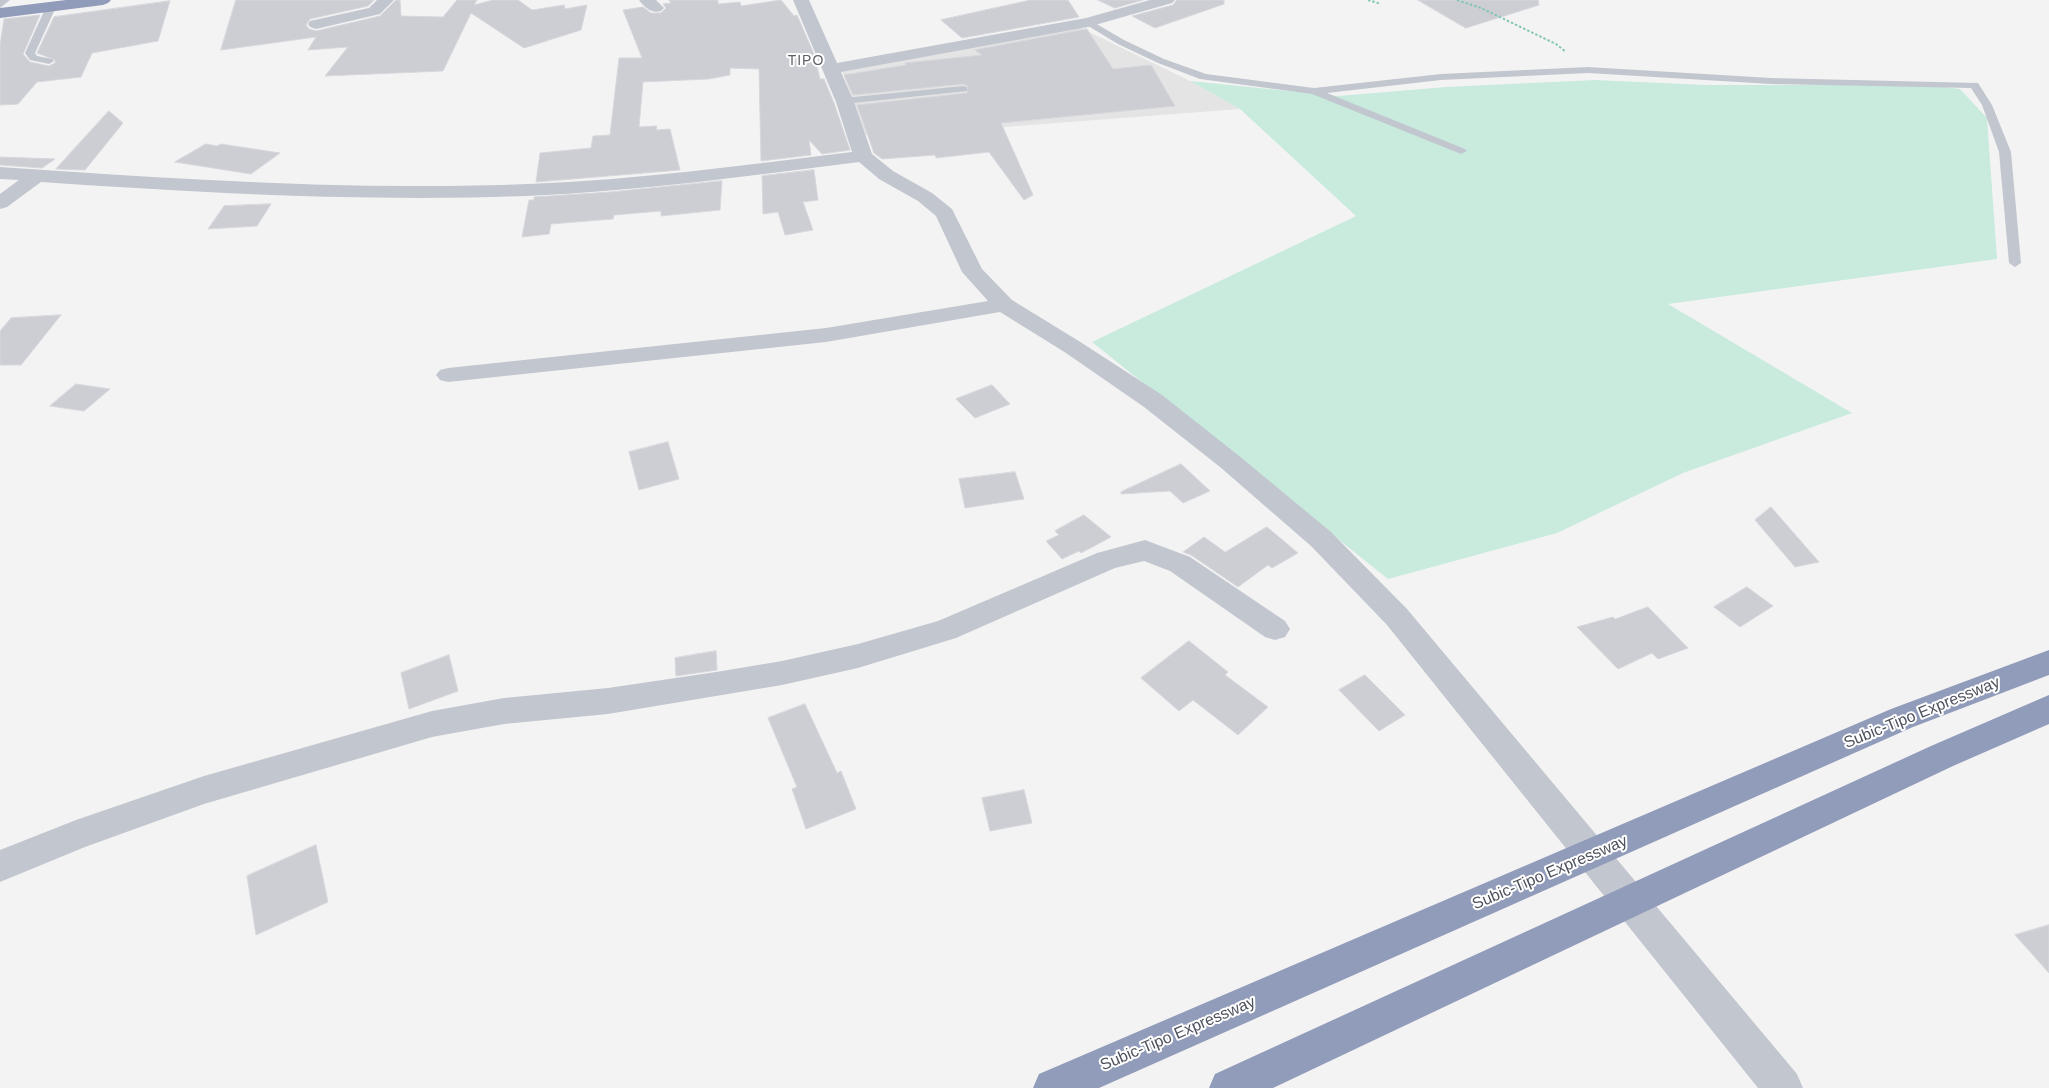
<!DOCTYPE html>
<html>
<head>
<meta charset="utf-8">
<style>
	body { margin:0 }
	canvas { display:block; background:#f4f3f3 }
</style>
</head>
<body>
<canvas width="2049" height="1088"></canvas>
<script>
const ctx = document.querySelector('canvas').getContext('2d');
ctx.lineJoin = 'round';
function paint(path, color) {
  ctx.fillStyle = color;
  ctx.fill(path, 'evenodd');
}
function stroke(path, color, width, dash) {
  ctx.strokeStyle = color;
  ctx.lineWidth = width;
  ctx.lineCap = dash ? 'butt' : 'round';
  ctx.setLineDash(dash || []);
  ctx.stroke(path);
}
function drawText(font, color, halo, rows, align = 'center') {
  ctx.font = font + ' Arial,sans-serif';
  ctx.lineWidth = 4;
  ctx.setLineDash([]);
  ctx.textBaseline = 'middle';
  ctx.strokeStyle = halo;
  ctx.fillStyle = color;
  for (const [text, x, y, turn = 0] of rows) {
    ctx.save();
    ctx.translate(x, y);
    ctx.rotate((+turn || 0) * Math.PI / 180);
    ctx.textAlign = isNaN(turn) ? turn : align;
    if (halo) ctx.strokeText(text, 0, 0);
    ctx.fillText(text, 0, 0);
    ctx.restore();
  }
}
paint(new Path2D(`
	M1079,27l111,54 50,28 -275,21 -4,-7 -96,12 -23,-64z`), '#e5e4e4');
paint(new Path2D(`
	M1595,80l111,5h223l31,4 27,29 10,141 -329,45 184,109 -169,60 -126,60 -169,46 -296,-237 264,-126 -116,-107 -50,-28 148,15 108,-9z`), '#c8ebde');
const building = new Path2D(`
	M236,0h138l-6,6 -58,13 -4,6 3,4 7,2 64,-15 16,-16h4l1,16 42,1 14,-17h20l-3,5 19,-5h25l14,10 32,-5 1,4 22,-4 -6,25 -57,18 -53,-35 -28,58 -118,5 23,-29 -40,3 8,-13 -95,13z
	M669,0h49v4l22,-2 1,4 40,-6 13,16 3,-1 17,39 6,25h4l10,24 16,47 -28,4 -13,-14 2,15 -50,6 -2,-92 -29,-1v7l-21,4 -66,3 -4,45 18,-1 -1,4 14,-1 10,41 -144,12 4,-29 51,-5 2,-12 17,-1 9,-77h23l-19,-48 20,-3 8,6h10l5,-5 -3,-4 8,-1z
	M1031,0h37l11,17 -117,21 -21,-18z
	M1098,0h45l-28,8z
	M1177,0h47v4l-69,24 -23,-12 41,-11z
	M1418,0h120l1,5 -73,23z
	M170,1l-12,40 -66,12 -11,24 -44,5 -19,22 -18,1v-60l4,-26 36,-4 -17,39 7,8 19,4 6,-3v-3l-18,-7 17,-36z
	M1087,29l26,40 38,-4 24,41 -174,17 32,72 -9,5 -35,-48 -53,6 -1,-3 -53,4 -8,-6 -17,-48 110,-12 1,-7 -5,-2 -110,11 -9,-20 62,-10 -1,-2 77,-8 -7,-5z
	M109,111l14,12 -38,47 -29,-1z
	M206,144l11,2 4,-2 59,9 -29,21 -76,-12z
	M0,157l55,2 -13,9 -42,-3z
	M814,170l4,30 -15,2 10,28 -28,5 -7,-23 -15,2 -1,-38z
	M722,181l-2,29 -59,6v-5l-47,4 -1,4 -62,5 -2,10 -27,3 7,-37h5v-3l76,-5z
	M271,204l-14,22 -49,3 16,-23z
	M61,315l-40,50h-21v-34l11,-13z
	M76,384l34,5 -26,22 -34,-5z
	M992,385l18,19 -35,14 -19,-19z
	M668,442l11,37 -40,11 -10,-38z
	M1181,464l29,27 -27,12 -13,-12 -49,3v-2z
	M1015,472l9,27 -59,9 -6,-29z
	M1771,507l48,55 -24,5 -40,-47z
	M1084,515l27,22 -30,16 -2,-2 -17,8 -16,-18 13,-6 -4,-4z
	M1267,527l31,26 -26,15 -4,-3 -30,22 -47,-32 -8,-3 21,-15 21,15z
	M1747,587l26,19 -33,21 -26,-20z
	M1648,607l40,41 -30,11 -6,-6 -34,16 -41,-42 36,-10 2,2z
	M1189,641l39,31 -3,3 43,32 -30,28 -45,-35 -14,11 -38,-33z
	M716,651l1,19 -41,6 -1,-18z
	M449,655l9,36 -49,18 -8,-36z
	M1365,675l40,40 -26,16 -40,-41z
	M805,704l32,69 4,-2 15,38 -50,20 -14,-40 5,-2 -29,-69z
	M1024,790l8,33 -42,8 -8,-33z
	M316,845l12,57 -72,33 -9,-59z
	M2049,925v48l-34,-38z`);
paint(building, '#cdced4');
stroke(building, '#d7d8dd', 1);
stroke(new Path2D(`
	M1368,0l13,4
	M1457,0l24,8 75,36 10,8`), '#83c6b5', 2, [2.5, 2]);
paint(new Path2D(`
	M0,0h10l-10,8z
	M51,4l5,3 -21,46 2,3 15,3 2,2 -5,3 -19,-4 -5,-7 21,-46z
	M1088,19l36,21 40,19 42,15 108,14 127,-14 147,-7 183,11 207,5 14,22 19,47 10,111 -6,4 -6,-4 -10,-111 -17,-47 -11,-17 -200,-4 -183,-11 -147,7 -114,13 138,56 2,2 -6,3 -149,-60 -112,-15 -42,-16 -40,-19 -33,-20 -2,-2z
	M963,86l4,1v4l-123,13 -5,-3 5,-3z`), '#c2c7cf');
paint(new Path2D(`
	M377,0h17l-14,14 -64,15 -6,-2 -2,-3 2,-3 59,-13z
	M639,0h17l8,8 -3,3c-9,3 -16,-3 -22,-11z
	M793,0h16l28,63 249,-45 64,-18h25l-3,3 -84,24 -247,45 13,30 18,52 21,17 39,22 20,16 30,60 30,31 70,43 80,52 76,60 93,77 76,77 390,465 6,14h-45l-371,-463 -76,-79 -91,-79 -76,-60 -78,-54 -66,-41 -174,30 -378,40 -8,-2 -4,-5 4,-5 8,-2 378,-40 162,-27 -26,-29 -26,-56 -18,-15 -39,-22 -20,-17c-110,14 -221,29 -332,34 -162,6 -324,-3 -486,-14l-34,25 -7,2v-15l19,-14 -19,-1v-12c175,12 352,24 528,17 108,-4 216,-19 324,-32l-16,-50z
	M1145,540l45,17 95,64 5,8 -5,8 -10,3 -10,-3 -95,-66 -26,-10 -29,7 -159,70 -98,30 -76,17 -174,29 -104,10 -72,13 -228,67 -119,43 -85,35v-32l76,-30 128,-44 228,-65 72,-13 104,-10 108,-16 66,-11 76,-17 80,-23 159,-68z`), '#c2c7cf');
paint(new Path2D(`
	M66,0h45l-3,3 -5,2 -103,13v-10z
	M2049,650v25l-136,52 -814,361h-66l6,-14 852,-365z
	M2049,695v29l-96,42 -680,322h-64l6,-14 716,-328z`), '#919bba');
ctx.letterSpacing = '1px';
drawText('14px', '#606166', '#fff', [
	["TIPO",806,61]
]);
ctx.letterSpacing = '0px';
drawText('16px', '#4c515e', '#fff', [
	["Subic-Tipo Expressway",1922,713,-22],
	["Subic-Tipo Expressway",1550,873,-23],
	["Subic-Tipo Expressway",1178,1034,-23]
]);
</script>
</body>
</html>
